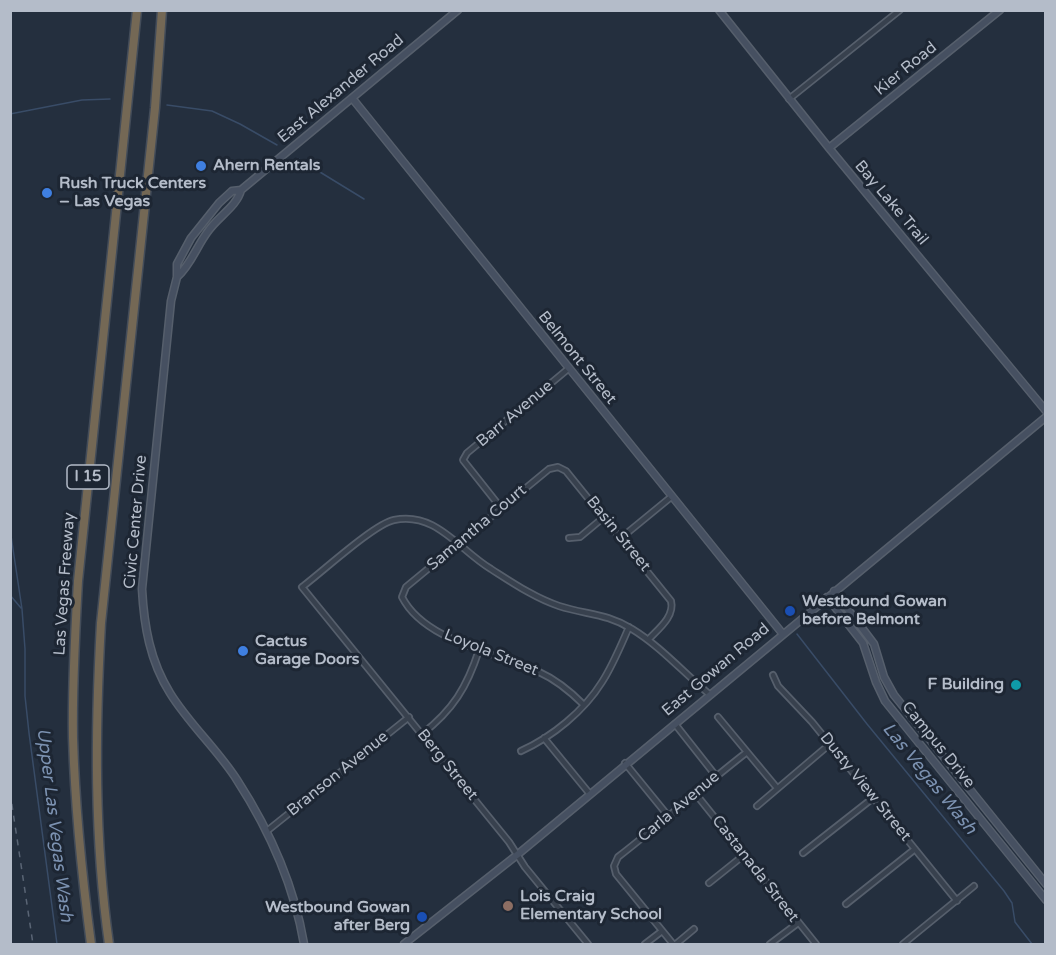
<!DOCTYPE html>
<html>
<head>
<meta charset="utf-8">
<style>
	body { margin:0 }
	#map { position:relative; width:1056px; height:955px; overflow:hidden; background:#242f3e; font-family:"Varela Round",sans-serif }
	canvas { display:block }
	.frame { position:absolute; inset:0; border:12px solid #b4bcc9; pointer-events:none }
</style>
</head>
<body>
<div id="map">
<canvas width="1056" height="955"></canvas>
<div class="frame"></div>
</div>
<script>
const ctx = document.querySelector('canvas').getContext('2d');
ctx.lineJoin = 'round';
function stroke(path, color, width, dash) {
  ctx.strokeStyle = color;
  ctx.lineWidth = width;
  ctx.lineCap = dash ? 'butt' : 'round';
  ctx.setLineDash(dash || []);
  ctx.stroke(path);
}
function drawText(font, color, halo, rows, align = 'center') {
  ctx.font = font + ' "Varela Round",sans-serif';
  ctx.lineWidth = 6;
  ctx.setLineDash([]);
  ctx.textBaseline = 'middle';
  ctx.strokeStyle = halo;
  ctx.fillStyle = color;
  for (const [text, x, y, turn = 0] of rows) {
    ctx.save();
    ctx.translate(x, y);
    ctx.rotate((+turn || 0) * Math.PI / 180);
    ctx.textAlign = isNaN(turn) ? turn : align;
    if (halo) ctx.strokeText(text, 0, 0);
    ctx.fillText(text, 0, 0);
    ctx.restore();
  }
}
stroke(new Path2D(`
	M167,105l45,6 28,13 37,21
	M10,114l72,-14 28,-1
	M297,158l67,41
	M10,529l12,80 3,40v47l4,37 28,211
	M10,595l11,13
	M797,634l70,90 137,167 8,12 3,19 17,22`), '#394c67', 1.5);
const street = new Path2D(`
	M789,99l111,-89
	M501,508l-38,-48 4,-7 101,-84
	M569,538l11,-1 24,-20
	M621,538l50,-41
	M773,675l5,11 34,36 145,179
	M584,705c-14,-14 -27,-25 -45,-33 -42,-19 -115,-31 -137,-75l4,-10 143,-118 9,-2 8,4 105,130c4,16 -14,29 -23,39
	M718,717l59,71
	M675,724l41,52
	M422,734c31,-24 45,-47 57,-84
	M544,738l45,55
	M521,751c31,-14 63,-40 81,-69 11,-17 19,-37 27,-55
	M625,763l44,54
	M695,793l121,151
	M757,806l73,-62
	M267,831l142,-114
	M803,853l70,-55
	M709,883l35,-28
	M846,904l69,-55
	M588,944l-63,-77 -16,-25 -207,-255c19,-14 72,-63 92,-67 42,-9 65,30 97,49 22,14 44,29 68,37 28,9 47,7 73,23 28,17 52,44 77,65
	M645,944l17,-13
	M673,944l-57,-70 -2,-8 4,-9c44,-34 85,-71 129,-105
	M676,944l18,-15
	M770,944l28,-21
	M903,944l71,-58`);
const secondary = new Path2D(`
	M719,10l110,138 217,263
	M352,98l430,535
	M829,148l171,-138
	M177,277c14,-12 20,-32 32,-47 10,-14 28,-24 32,-40
	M834,591l40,53 10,33 10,18 152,189
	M827,597l36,46 13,39 9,19 161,199
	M304,944c-10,-59 -34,-113 -67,-164 -19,-30 -48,-56 -67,-87 -20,-32 -26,-67 -28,-104l29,-288 6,-24v-13l14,-26 28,-35 13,-12 9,-1 217,-180
	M404,944l113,-89 529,-438`);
const highway = new Path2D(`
	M91,944c-9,-68 -16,-137 -18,-206 -1,-52 2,-104 5,-157l59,-571
	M109,944c-15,-106 -14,-213 -8,-321l54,-515 7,-98`);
stroke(street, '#565f6c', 8);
stroke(secondary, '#565f6c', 9);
stroke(highway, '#434c59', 11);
stroke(street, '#38414e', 4.5);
stroke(secondary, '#465061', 6);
stroke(highway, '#746855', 8);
stroke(new Path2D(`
	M10,792l23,152`), '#5a6575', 1.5, [6, 6]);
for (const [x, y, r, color] of [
	[201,166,6,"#3f7fe0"],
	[47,193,6,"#3f7fe0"],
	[790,611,6,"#1a4fb4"],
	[243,651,6,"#3f7fe0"],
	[1016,685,6,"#0f9aa8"],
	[508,906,6,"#8d6e63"],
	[422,917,6,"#1a4fb4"]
]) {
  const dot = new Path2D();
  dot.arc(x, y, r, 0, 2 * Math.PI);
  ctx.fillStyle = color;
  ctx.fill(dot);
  stroke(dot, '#1d2633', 2);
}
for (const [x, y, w] of [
	[88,477,42]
]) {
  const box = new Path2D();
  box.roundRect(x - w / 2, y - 12, w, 24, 4.5);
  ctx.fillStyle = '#1d2633';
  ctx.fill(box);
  stroke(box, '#b4bcc9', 1.5);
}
drawText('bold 15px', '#b4bcc9', null, [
	["I 15",88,477]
]);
drawText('16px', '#b4bcc9', '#1d2633', [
	["Kier Road",906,69,-39],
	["East Alexander Road",341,89,-40],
	["Bay Lake Trail",891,203,50],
	["Belmont Street",577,358,51],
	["Barr Avenue",515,414,-40],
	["Civic Center Drive",136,522,-85],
	["Samantha Court",477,528,-40],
	["Basin Street",618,534,51],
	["Las Vegas Freeway",65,584,-86],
	["Loyola Street",491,653,22],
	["East Gowan Road",716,670,-40],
	["Campus Drive",938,745,51],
	["Berg Street",447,765,51],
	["Branson Avenue",338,774,-39],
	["Dusty View Street",865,787,51],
	["Carla Avenue",679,807,-40],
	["Castanada Street",755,869,52]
]);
drawText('bold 16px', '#b4bcc9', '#1d2633', [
	["Ahern Rentals",213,166],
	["Rush Truck Centers",59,184],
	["– Las Vegas",59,202],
	["Westbound Gowan",802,602],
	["before Belmont",802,620],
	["Cactus",255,642],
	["Garage Doors",255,660],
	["F Building",1004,685,"right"],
	["Lois Craig",520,897],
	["Elementary School",520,915],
	["Westbound Gowan",410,908,"right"],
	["after Berg",410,926,"right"]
], 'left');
drawText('italic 18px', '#7c92b1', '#1d2633', [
	["Las Vegas Wash",929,779,51],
	["Upper Las Vegas Wash",54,825,83]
]);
</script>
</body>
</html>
